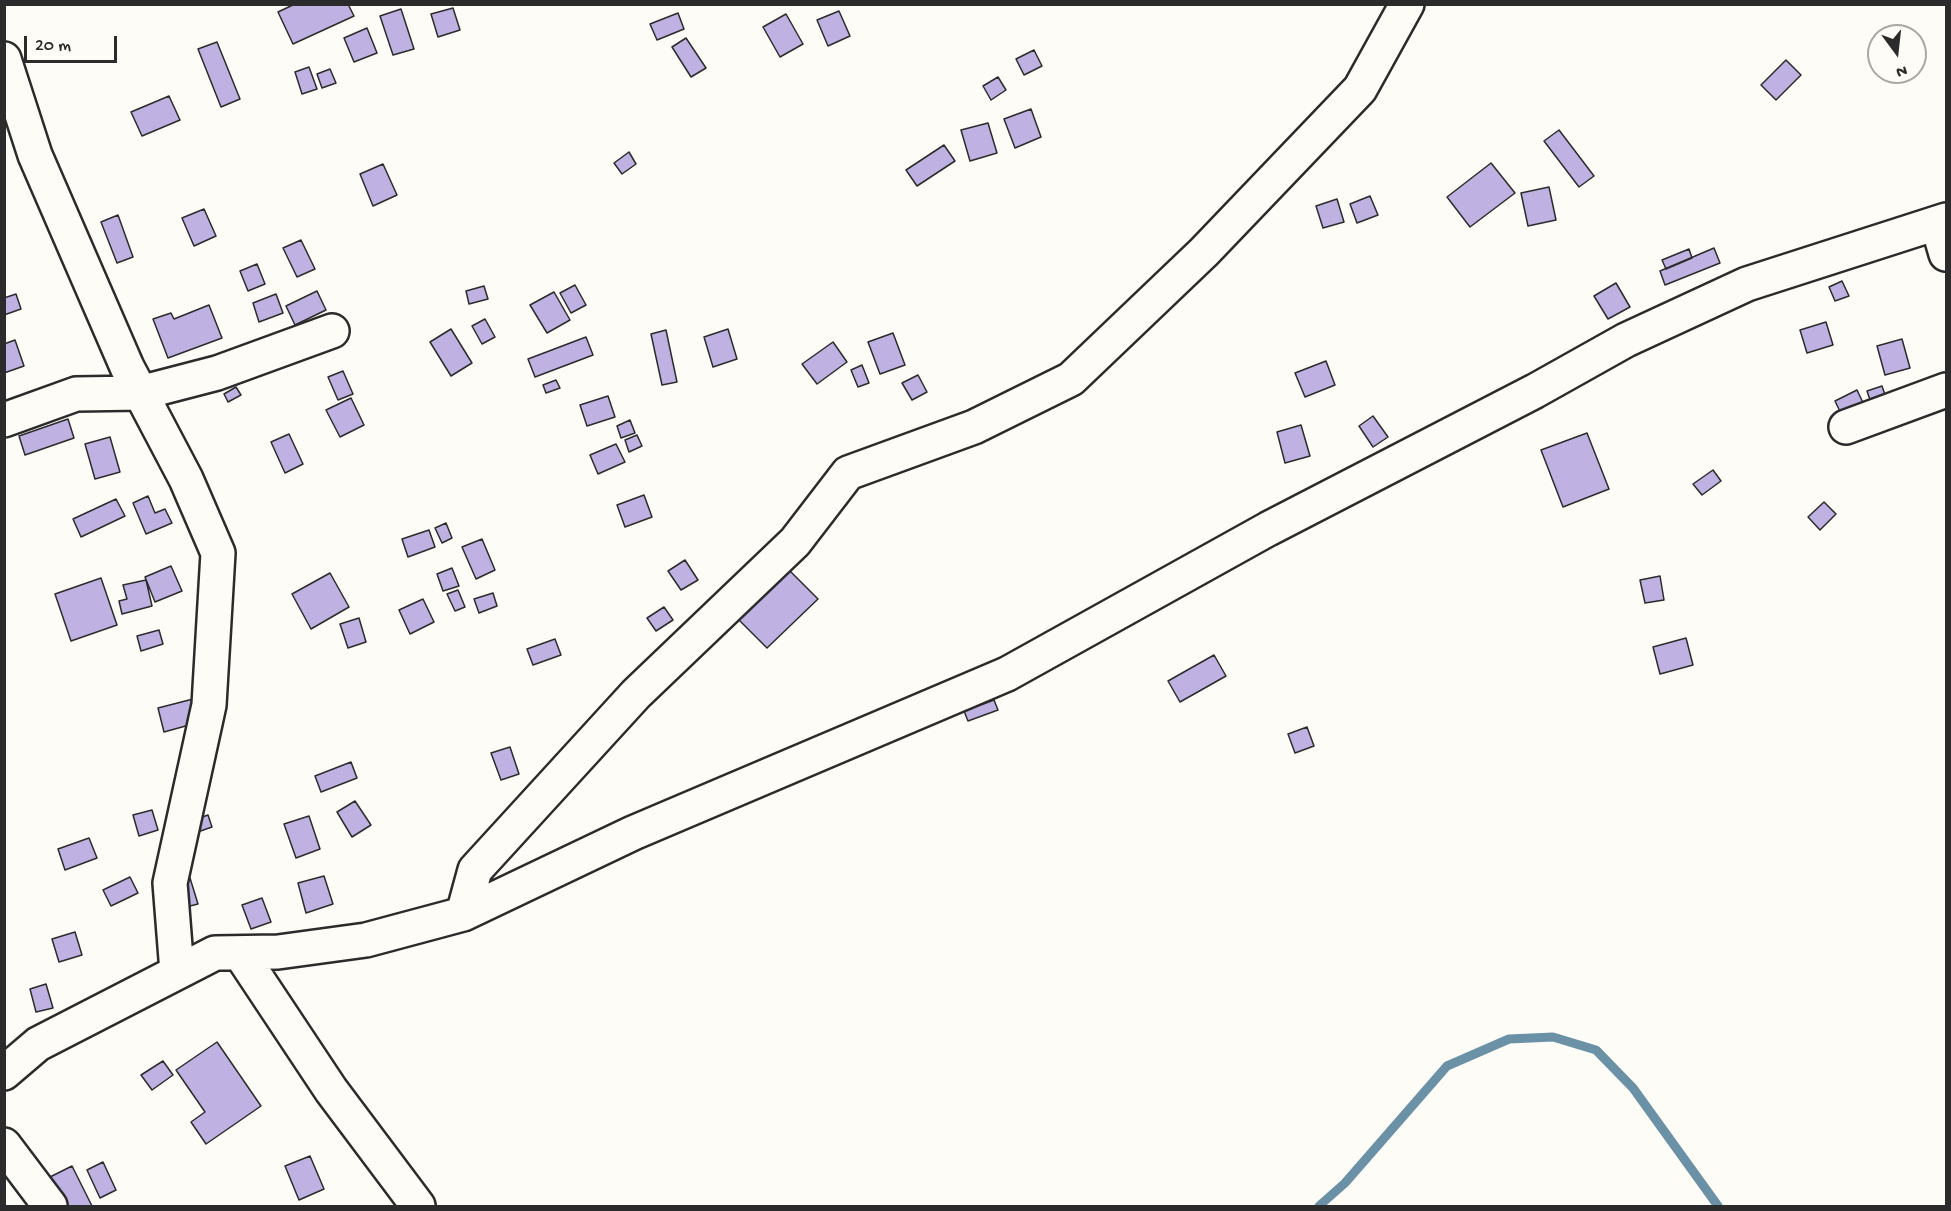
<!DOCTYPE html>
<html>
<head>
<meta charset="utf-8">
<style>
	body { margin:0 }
	#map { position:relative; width:1951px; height:1211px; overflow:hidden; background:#fdfcf7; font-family:"Gochi Hand",sans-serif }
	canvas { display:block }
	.frame { position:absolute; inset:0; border:6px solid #2b2b2b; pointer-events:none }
	.north { position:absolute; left:1867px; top:24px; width:60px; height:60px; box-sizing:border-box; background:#fdfcf7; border:2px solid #a9a8a5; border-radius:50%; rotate:165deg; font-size:16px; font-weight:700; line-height:24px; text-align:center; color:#2b2b2b }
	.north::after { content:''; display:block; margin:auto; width:21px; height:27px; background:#2b2b2b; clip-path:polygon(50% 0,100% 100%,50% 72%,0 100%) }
	.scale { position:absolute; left:24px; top:36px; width:93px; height:27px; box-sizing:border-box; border:3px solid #2b2b2b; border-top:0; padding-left:8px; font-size:18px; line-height:21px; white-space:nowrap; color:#2b2b2b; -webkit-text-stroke:4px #fdfcf7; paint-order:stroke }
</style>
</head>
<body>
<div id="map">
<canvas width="1951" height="1211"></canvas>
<div class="frame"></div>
<div class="north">N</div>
<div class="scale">20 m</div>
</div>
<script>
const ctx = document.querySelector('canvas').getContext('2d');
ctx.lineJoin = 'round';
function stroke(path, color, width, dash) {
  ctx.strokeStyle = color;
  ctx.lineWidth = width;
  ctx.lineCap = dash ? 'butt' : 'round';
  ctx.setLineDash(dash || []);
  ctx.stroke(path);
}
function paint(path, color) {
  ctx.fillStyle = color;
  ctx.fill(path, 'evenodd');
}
stroke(new Path2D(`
	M1319,1206l26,-23 102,-117 62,-27 44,-2 43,13 37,38 85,118`), '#6b91a6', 9);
const building = new Path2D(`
	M295,4h53l6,12 -61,28 -15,-32z
	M453,8l7,22 -22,7 -7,-23z
	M401,9l13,40 -21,6 -13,-39z
	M839,11l11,25 -22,10 -11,-26z
	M678,13l6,16 -27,11 -7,-16z
	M786,14l17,30 -23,13 -17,-30z
	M367,28l10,25 -23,9 -10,-24z
	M686,38l20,30 -15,9 -19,-30z
	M217,42l23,57 -19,8 -23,-58z
	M1034,50l8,16 -18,9 -8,-16z
	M1786,60l15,15 -25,25 -15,-15z
	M309,67l8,22 -15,5 -7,-22z
	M330,69l6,14 -14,5 -5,-14z
	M998,77l8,13 -15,10 -8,-14z
	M169,96l11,24 -38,16 -11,-24z
	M1031,109l10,28 -26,11 -11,-29z
	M988,123l9,30 -27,8 -9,-31z
	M1559,130l35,46 -15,11 -35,-46z
	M944,145l11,16 -38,25 -11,-16z
	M629,152l7,12 -14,10 -8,-11z
	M1491,163l24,30 -45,34 -23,-30z
	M383,164l14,31 -24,11 -13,-32z
	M1549,187l7,33 -28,6 -7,-33z
	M1370,196l8,19 -21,8 -7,-19z
	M1337,199l7,23 -21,6 -7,-22z
	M204,209l12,27 -22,10 -12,-28z
	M118,215l15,42 -16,6 -16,-41z
	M301,240l14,29 -18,8 -14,-29z
	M1714,248l6,15 -55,22 -5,-14z
	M1689,249l3,9 -26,11 -4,-9z
	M257,264l8,20 -17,7 -8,-20z
	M1842,281l7,15 -14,5 -6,-14z
	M1616,283l14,24 -22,12 -14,-23z
	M575,285l11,20 -15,8 -11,-20z
	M484,286l4,13 -19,5 -3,-13z
	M317,291l9,19 -31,15 -9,-19z
	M554,292l16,28 -23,13 -17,-28z
	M16,294l5,15 -17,6v-17z
	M276,294l7,19 -24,9 -6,-19z
	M209,305l13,33 -54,20 -15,-39 18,-6 3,6z
	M485,319l10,18 -13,7 -10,-18z
	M1826,322l7,23 -26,8 -7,-23z
	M451,329l21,34 -21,13 -21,-34z
	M728,329l9,30 -24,8 -9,-30z
	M666,330l11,52 -15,3 -11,-51z
	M893,333l12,32 -25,9 -12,-32z
	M586,337l7,18 -58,22 -7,-18z
	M1902,339l8,29 -25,7 -8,-29z
	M15,340l9,26 -20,7v-29z
	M833,342l14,20 -30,22 -15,-20z
	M1326,361l9,24 -30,12 -10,-24z
	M862,365l7,18 -11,4 -7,-17z
	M343,371l10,23 -15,6 -10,-23z
	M918,375l9,17 -15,8 -10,-17z
	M556,380l4,8 -14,5 -3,-8z
	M1882,386l5,15 -15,5 -5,-15z
	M236,387l5,8 -13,7 -4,-8z
	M1857,390l9,19 -22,11 -9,-19z
	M608,396l7,21 -28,9 -7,-21z
	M351,398l13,27 -24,12 -14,-27z
	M1373,416l15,21 -15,10 -14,-21z
	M68,419l6,19 -49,17 -6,-19z
	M630,420l5,13 -14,5 -4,-12z
	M1301,425l9,31 -25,7 -8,-31z
	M1587,433l22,56 -46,18 -22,-57z
	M289,434l14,30 -18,9 -14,-31z
	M637,435l5,11 -13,6 -4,-12z
	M110,437l10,35 -25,7 -10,-35z
	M616,444l9,18 -27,12 -8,-19z
	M1713,470l8,11 -19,14 -9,-11z
	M644,495l8,22 -27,10 -8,-22z
	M148,496l7,17 10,-4 7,14 -26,11 -13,-31z
	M116,499l9,17 -44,21 -8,-18z
	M1824,502l12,12 -16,16 -12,-13z
	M446,523l6,15 -10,5 -7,-15z
	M429,530l6,17 -27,10 -6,-18z
	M482,539l13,31 -19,9 -14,-32z
	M685,560l13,20 -17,10 -13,-19z
	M779,560l39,39 -51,49 -38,-38z
	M171,566l11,25 -27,11 -10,-25z
	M452,568l7,18 -16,5 -6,-17z
	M330,573l19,34 -38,22 -19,-35z
	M1660,576l4,24 -19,3 -5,-23z
	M101,578l16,47 -46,16 -16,-47z
	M146,580l6,26 -30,8 -3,-13 8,-2 -4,-14z
	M458,590l7,17 -10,4 -8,-17z
	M493,593l4,13 -18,7 -5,-14z
	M423,599l11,23 -24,12 -11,-24z
	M664,607l9,13 -17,11 -9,-13z
	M359,618l7,24 -18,6 -8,-24z
	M159,630l4,14 -22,7 -4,-15z
	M1686,638l7,27 -33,9 -7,-27z
	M555,639l6,16 -28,10 -6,-16z
	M1214,655l12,21 -46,26 -12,-21z
	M193,699l7,23 -36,10 -6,-24z
	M994,700l4,10 -30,11 -4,-10z
	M1307,727l7,19 -19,7 -7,-19z
	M510,747l9,27 -18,6 -10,-27z
	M351,762l6,16 -36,14 -6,-16z
	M355,801l16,24 -19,12 -15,-25z
	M152,810l6,20 -19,6 -6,-21z
	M208,815l4,12 -20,7 -4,-12z
	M309,816l11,33 -24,9 -12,-34z
	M89,838l8,20 -32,12 -7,-21z
	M324,876l9,28 -27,9 -8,-30z
	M130,877l8,16 -27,13 -8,-16z
	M190,878l8,26 -16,4 -8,-26z
	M262,898l9,24 -20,7 -9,-24z
	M75,932l7,23 -23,7 -7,-23z
	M46,984l7,24 -17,4 -6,-23z
	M217,1042l44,64 -55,38 -15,-22 14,-10 -29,-42z
	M163,1061l10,14 -21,15 -11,-15z
	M310,1156l14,33 -25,11 -14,-34z
	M103,1162l13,28 -16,8 -13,-28z
	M72,1166l20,40h-30l-14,-28z`);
paint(building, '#bfb2e3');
stroke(building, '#2b2b2b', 1.5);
const minor = new Path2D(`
	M4,59l31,96 92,212 59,112 32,74 -9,152 -39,178 7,89
	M1937,223l9,31
	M4,420l72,-26 64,-1 77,-20 115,-42
	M1846,427l100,-37
	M463,914l12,-44 161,-176 159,-152 53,-69 126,-46 97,-48 133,-127 156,-163 47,-85
	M240,953l91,137 87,116
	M4,1073l34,-29 177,-91 63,-1 88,-12 97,-26 170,-81 374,-159 261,-145 267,-138 91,-51 121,-56 199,-64
	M4,1145l46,61`);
stroke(minor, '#2b2b2b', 38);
stroke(minor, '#fdfcf7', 33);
</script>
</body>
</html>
